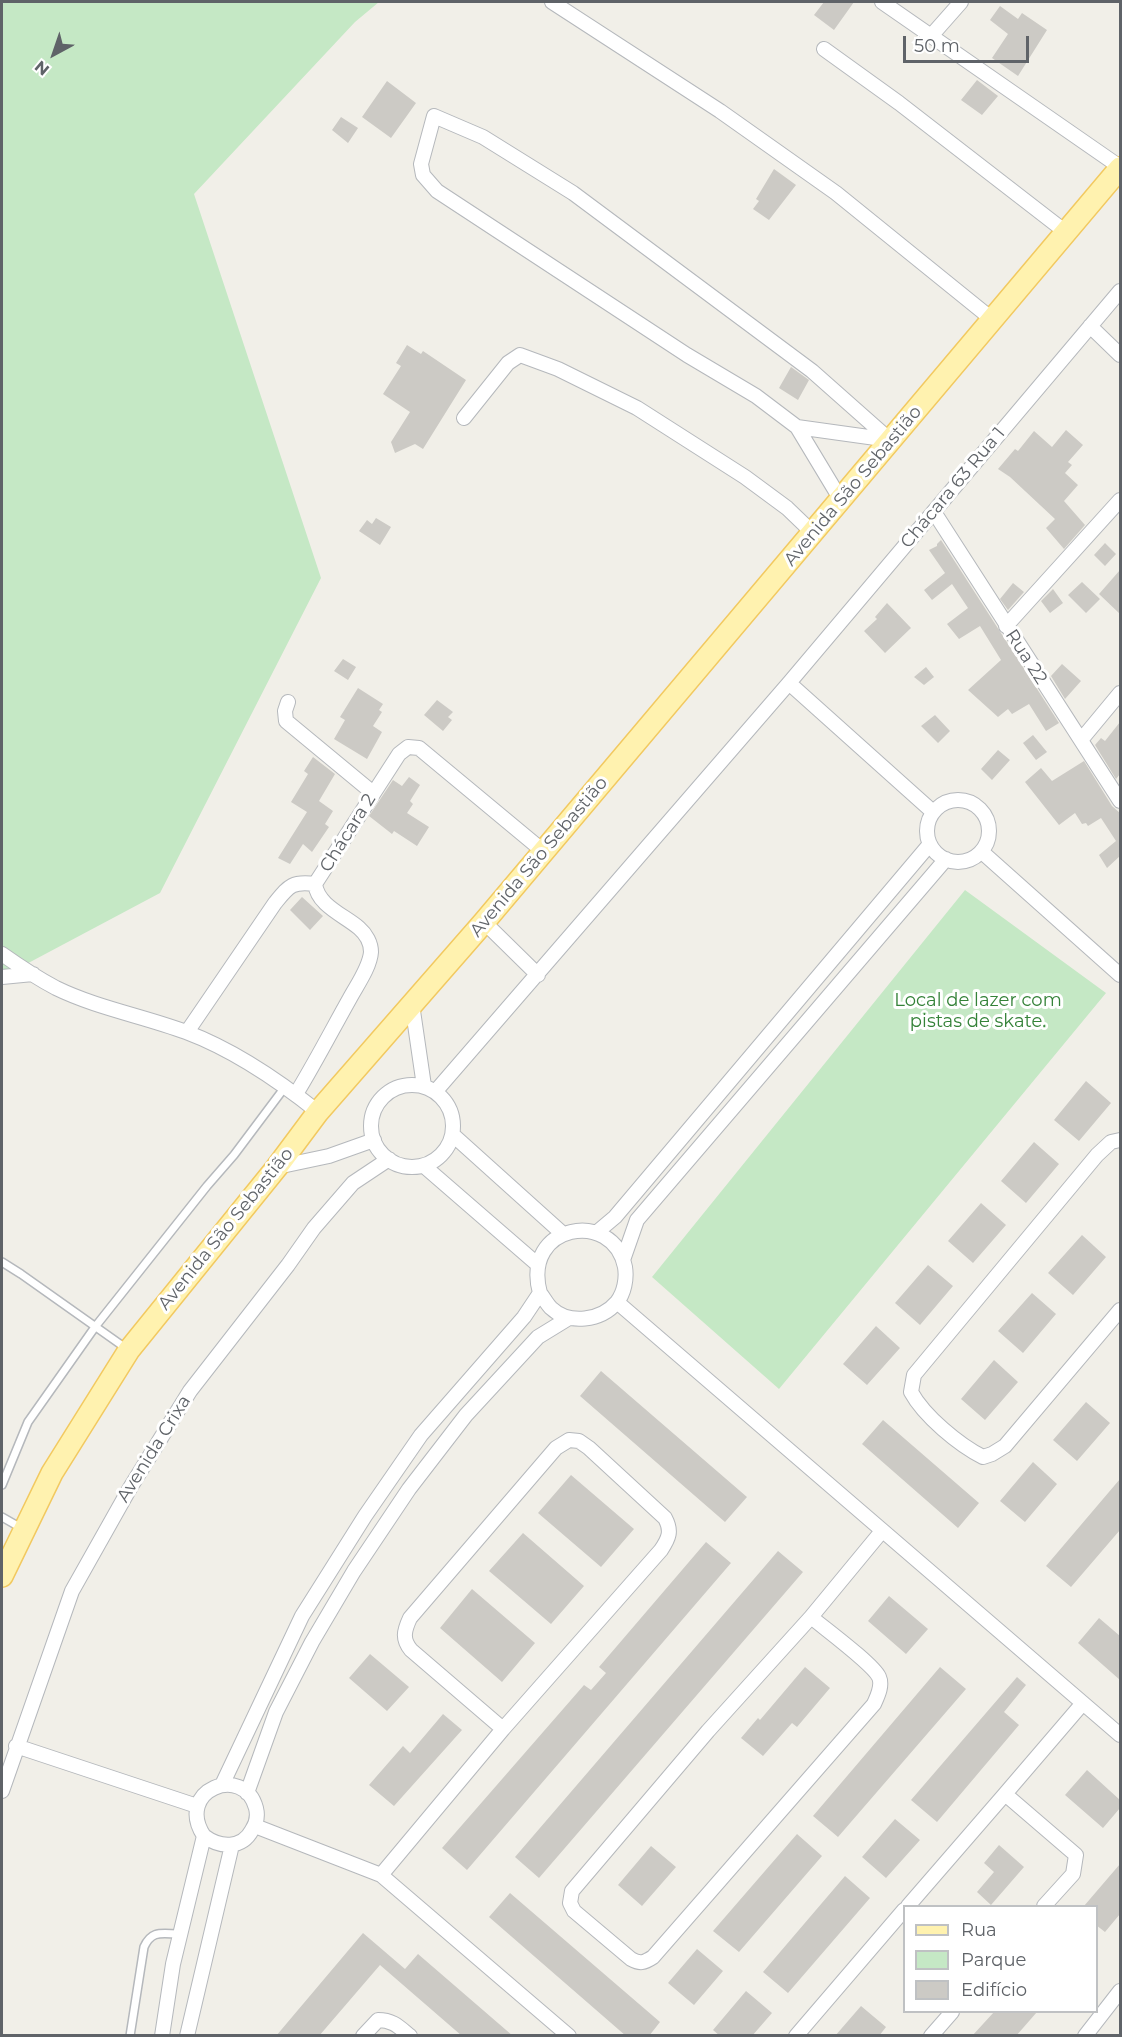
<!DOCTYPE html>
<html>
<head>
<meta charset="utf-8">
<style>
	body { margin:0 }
	#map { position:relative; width:1122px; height:2037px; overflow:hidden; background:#f1efe8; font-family:Montserrat,sans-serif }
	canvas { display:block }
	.frame { position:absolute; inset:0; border:3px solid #5f6368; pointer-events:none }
	.legend { position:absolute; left:903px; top:1905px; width:195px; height:108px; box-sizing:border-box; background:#fff; border:2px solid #bfc1c3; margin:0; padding:8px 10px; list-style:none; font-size:18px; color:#5f6368 }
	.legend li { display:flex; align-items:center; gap:12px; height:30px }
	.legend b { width:30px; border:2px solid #bfc1c3 }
	.north { position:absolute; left:24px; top:24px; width:60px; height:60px; -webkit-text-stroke:4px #fff; paint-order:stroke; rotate:220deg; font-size:16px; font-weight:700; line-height:24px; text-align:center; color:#5f6368 }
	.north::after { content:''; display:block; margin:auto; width:21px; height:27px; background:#5f6368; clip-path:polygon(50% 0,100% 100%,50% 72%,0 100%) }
	.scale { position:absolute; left:903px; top:36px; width:126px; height:27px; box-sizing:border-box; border:3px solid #5f6368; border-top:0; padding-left:8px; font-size:18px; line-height:21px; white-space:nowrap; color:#5f6368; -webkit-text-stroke:4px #fff; paint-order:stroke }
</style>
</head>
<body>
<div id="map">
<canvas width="1122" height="2037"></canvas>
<div class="frame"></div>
<ul class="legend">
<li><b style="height:8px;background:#fff2af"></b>Rua</li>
<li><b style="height:16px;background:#c5e8c5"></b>Parque</li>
<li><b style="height:16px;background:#cccac5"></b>Edifício</li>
</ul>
<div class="north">N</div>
<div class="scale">50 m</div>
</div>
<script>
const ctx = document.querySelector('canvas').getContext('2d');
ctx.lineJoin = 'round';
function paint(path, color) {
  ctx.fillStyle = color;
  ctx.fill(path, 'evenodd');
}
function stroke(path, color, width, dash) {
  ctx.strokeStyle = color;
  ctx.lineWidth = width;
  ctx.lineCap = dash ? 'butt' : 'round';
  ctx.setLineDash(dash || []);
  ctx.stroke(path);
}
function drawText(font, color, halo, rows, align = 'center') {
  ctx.font = font + ' Montserrat,sans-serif';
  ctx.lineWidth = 6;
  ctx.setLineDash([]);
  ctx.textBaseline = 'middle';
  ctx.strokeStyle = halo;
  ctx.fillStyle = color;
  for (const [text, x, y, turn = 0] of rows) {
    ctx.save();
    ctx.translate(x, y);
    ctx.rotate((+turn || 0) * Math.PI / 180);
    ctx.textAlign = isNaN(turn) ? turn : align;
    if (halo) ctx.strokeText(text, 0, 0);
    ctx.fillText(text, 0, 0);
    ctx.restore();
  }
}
paint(new Path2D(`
	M2,2h377l-24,20 -161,172 127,384 -161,315 -158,84z
	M965,890l141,103 -327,396 -127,-112z`), '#c5e8c5');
paint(new Path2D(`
	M824,2h30l-20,28 -20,-15z
	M1000,6l18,13 4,-6 25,17 -29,46 -26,-18 16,-24 -18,-14z
	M977,80l21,16 -16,19 -21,-15z
	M387,81l29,22 -25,35 -29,-21z
	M341,117l17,11 -10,15 -16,-13z
	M774,169l22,16 -27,35 -16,-11 6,-8 -3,-2z
	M407,345l14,9 2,-3 43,29 -43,69 -8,-5 -20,9 -4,-11 19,-30 -27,-18 18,-28 -5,-3z
	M791,367l18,13 -11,20 -19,-12z
	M1066,430l17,15 -15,17 4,3 -7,8 13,12 -14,16 21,24 -21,24 -18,-21 9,-9 -45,-42 -12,-8 17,-20 3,2 16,-20 18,16z
	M376,518l15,9 -11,18 -21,-14 8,-11 5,4z
	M941,540l118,183 -13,8 -17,-27 -17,10 -4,-5 -10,8 -30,-27 33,-30 -21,-34 -21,13 -12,-15 21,-16 -16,-24 -20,16 -8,-10 21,-17 -16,-23 8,-4v-2z
	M1105,543l11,11 -11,12 -11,-11z
	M1120,570v44l-21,-20z
	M1082,582l18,17 -14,14 -18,-18z
	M1013,583l11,9 -16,18 -8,-11z
	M1053,589l10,14 -13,10 -9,-12z
	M887,603l24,25 -26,25 -21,-22 13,-12 -2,-2z
	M343,659l13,8 -8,13 -14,-9z
	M1062,664l19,17 -16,18 -14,-23z
	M926,667l8,10 -10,8 -10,-8z
	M358,688l25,16 -4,6 3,2 -9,14 9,6 -15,27 -33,-20 11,-19 -5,-3z
	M437,700l16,12 -5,5 4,3 -9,11 -19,-16z
	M935,715l15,16 -12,12 -17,-17z
	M1120,722v52l-4,5 -21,-34 6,-7 4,3z
	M1033,735l14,17 -11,8 -13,-17z
	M998,750l12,10 -18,20 -11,-11z
	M313,757l22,17 -16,27 14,10 -8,13 4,3 -17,25 -9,-8 -13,20 -12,-6 29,-46 -16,-10 17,-28 -4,-3z
	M1084,761l28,45 8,7v43l-13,12 -8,-13 17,-14 -15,-23 -13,8 -2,-3 -4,1 -7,-11 -16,12 -34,-43 16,-14 11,13z
	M409,777l11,8 -10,16 3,3 -6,9 22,14 -12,19 -23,-15 -2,3 -23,-18 24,-36 9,6z
	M302,897l21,19 -13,14 -20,-20z
	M1086,1081l25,22 -32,38 -25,-21z
	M1034,1142l25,22 -33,39 -25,-22z
	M981,1203l25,22 -33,38 -25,-22z
	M1082,1235l24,22 -33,38 -25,-22z
	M928,1265l25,21 -33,39 -25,-22z
	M1032,1293l24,21 -33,39 -25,-22z
	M876,1326l24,22 -33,37 -24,-21z
	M994,1360l24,22 -33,38 -24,-21z
	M601,1371l146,126 -22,25 -145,-126z
	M1086,1402l24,21 -33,38 -24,-21z
	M883,1420l96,83 -21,25 -96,-84z
	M1033,1462l24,22 -32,38 -25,-21z
	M571,1475l63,54 -33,38 -63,-54z
	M1120,1479v51l-49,57 -25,-21z
	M523,1533l61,53 -33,38 -62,-53z
	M706,1542l25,21 -264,307 -25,-22 142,-163 7,5 15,-17 -7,-6z
	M778,1551l25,21 -264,306 -24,-21z
	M472,1589l63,54 -33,39 -62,-54z
	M889,1596l39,33 -22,25 -38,-33z
	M1099,1618l21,18v44l-42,-37z
	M370,1654l39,33 -22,24 -38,-33z
	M805,1667l25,21 -33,39 -5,-4 -29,33 -22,-18 17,-20 2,2z
	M940,1667l26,22 -128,148 -25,-21z
	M1017,1677l9,8 -22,27 15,13 -82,97 -26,-22z
	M443,1714l19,16 -68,76 -25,-21 34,-39 7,7z
	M1087,1770l33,30v8l-17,20 -38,-33z
	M895,1819l25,21 -34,38 -24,-21z
	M797,1834l25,22 -83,96 -26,-21z
	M999,1845l25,22 -33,38 -14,-13 17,-20 -10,-9z
	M651,1846l25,21 -34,39 -24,-21z
	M1120,1864v50l-15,18 -9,-7v-19h-12z
	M845,1876l25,22 -82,95 -25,-21z
	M510,1893l150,129 -11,14h-23l-137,-119z
	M363,1933l42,36 13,-15 95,82h-51l-82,-71 -61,71h-43z
	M697,1949l26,22 -29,34 -26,-22z
	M746,1991l26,22 -20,23h-32l-7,-6z
	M861,2006l25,21 -7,9h-44z
	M994,2012h43l-21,24h-44z`), '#cccac5');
const service = new Path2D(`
	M2,1262l19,12 106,75
	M2,1485l26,-63 67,-95 112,-141 27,-31 51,-68
	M2,1517l21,12
	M130,2036l14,-89c8,-18 19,-13 36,-13`);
const minor = new Path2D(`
	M552,2l168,109 116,82 157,127
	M882,2l238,165
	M931,36l30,-34
	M824,49l75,54 168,130
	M1090,326l30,29
	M464,418l44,-55 12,-8 38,14 79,39 108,69 42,31 26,25
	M797,427l93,13
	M841,500l-44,-73 -41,-31 -69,-41 -250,-164 -14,-16 -2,-11 13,-48 49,21 90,56 239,178 79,70
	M934,512l186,289
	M1006,626l114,-126
	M789,683l144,129
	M288,702l-3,9 1,10 87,72
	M1081,740l39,-47
	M927 831a31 31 0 1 1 62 0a31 31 0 1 1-62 0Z
	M982,852l138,123
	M484,922l54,53
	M2,954c17,12 35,24 54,34 41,20 87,28 130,44 48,18 92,48 132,80
	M2,977l31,-3
	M412,1004l12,82
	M187,1032l88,-129c14,-17 17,-22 40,-19
	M371 1126a41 41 0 1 1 82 0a41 41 0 1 1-82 0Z
	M435,1092l354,-409 331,-392
	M296,1094c19,-31 36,-64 54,-96 7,-13 20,-31 21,-46 0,-9 -5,-18 -12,-24 -15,-13 -41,-22 -44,-44l84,-130 9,-7 11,1 124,103
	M453,1135l110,99
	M1120,1140l-9,2 -14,13 -183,220 -3,17c13,24 48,53 72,65l9,-3 13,-8 115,-136
	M424,1166l113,98
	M277,1167l52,-11 45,-16
	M596,1233l19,-16 315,-373
	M623,1260l14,-40 309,-361
	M617,1302l503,433
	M569,1440l10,1 10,7 76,70c7,13 4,20 -4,32l-158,179 -92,-79c-9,-11 -7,-19 -1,-32l146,-170z
	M811,1617c13,11 62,47 68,60 4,9 -2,20 -5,27l-221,253c-9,6 -13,7 -22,2l-57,-48 -4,-8 2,-12 136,-160z
	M811,1617l71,-86
	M16,1746l181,60
	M222,1785l80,-169 63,-100 56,-81 103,-118 16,-24c-19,-69 73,-85 85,-26 2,12 -1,26 -8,35 -16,19 -48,23 -66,6 -4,-4 -7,-10 -11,-15
	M2,1791l70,-200 58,-103 60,-97 98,-126 26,-37 39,-45 36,-24
	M247,1793l29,-81 36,-70 42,-71 55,-82 57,-74 72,-78 31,-19
	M1005,1794l78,-91
	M255,1826l126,49 188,161
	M381,1875l122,-146
	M908,1906l97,-112 71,61 -3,19 -29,32
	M162,2036l11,-72 31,-128c-30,-46 40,-73 52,-28 2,8 0,16 -4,22 -10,19 -32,18 -48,6
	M187,2036l45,-191
	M363,2036l15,-16c15,0 21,7 32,16
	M796,2036l108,-126
	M931,2036l21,-24
	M1085,2036l35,-45`);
const primary = new Path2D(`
	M2,1576l50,-103 77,-123 148,-183 41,-55 166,-190 636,-754`);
stroke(service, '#b5b8bc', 10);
stroke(minor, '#b5b8bc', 16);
stroke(primary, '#f2c960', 24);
stroke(service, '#fff', 7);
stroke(minor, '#fff', 14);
stroke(primary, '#fff2af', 21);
drawText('18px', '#5f6368', '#fff', [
	["Avenida São Sebastião",853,486,-50],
	["Chácara 63 Rua 1",953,488,-50],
	["Rua 22",1026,657,57],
	["Chácara 2",348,833,-58],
	["Avenida São Sebastião",539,857,-50],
	["Avenida São Sebastião",226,1229,-51],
	["Avenida Crixa",154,1449,-58]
]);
drawText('18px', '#348238', '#fff', [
	["Local de lazer com",978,1001],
	["pistas de skate.",978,1022]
]);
</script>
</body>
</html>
